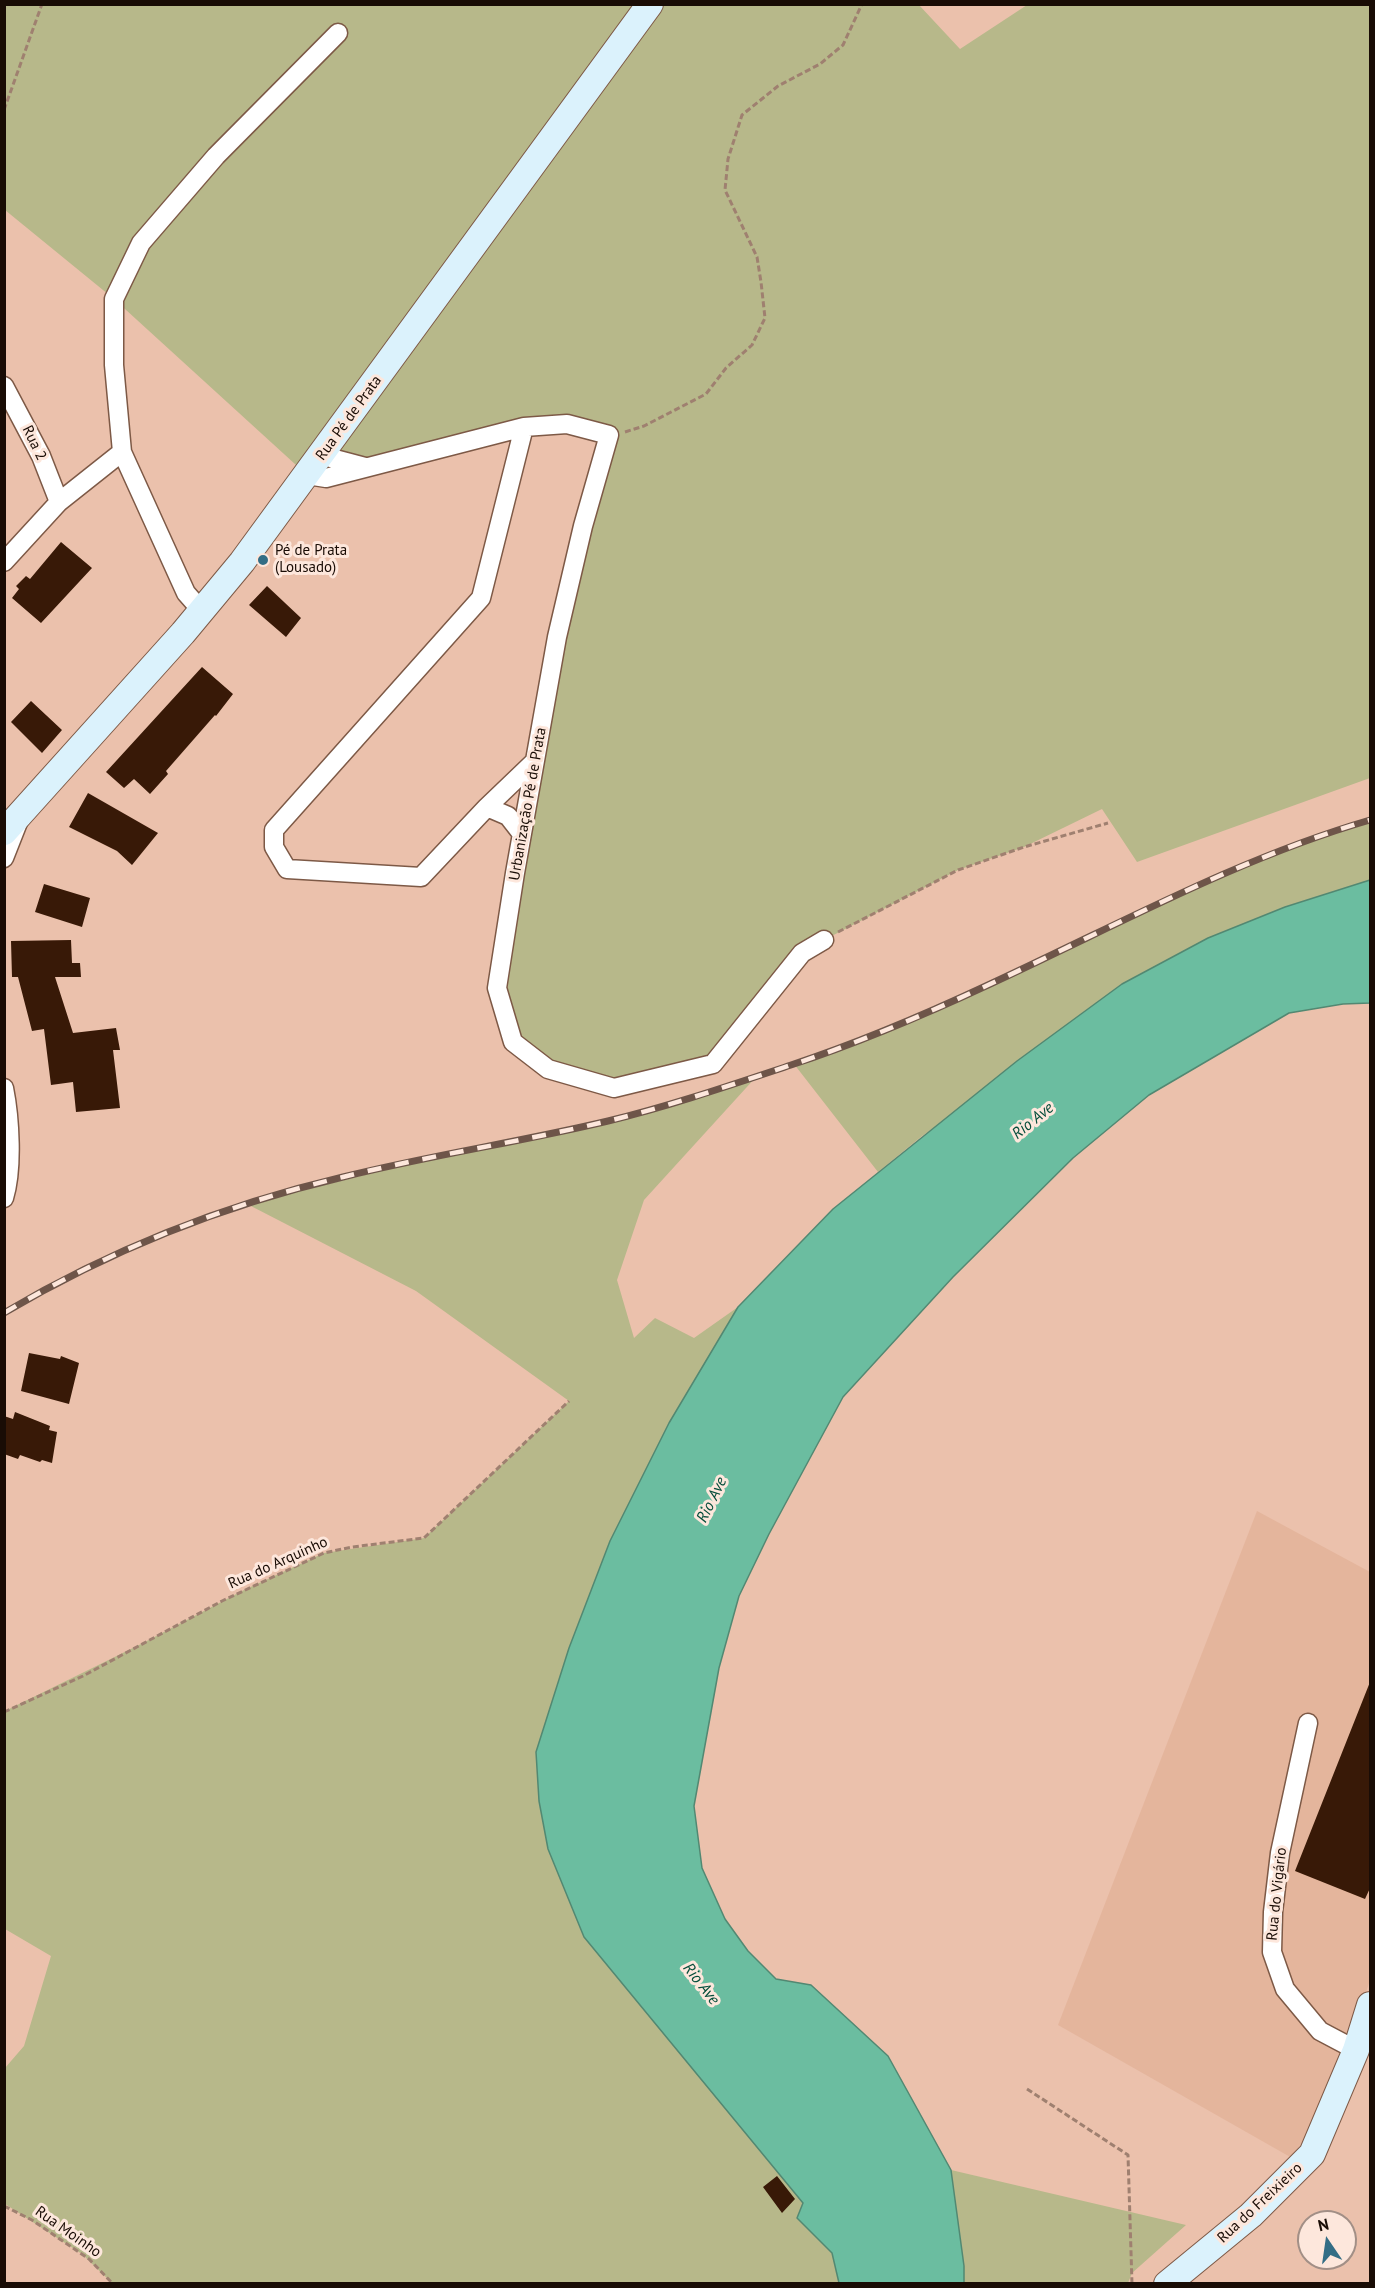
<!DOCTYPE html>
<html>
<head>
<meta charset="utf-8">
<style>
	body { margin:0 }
	#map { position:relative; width:1375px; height:2288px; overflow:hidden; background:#ebc1ac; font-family:"PT Sans",sans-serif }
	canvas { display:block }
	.frame { position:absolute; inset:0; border:6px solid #190c05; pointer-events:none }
	.north { position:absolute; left:1297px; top:2210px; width:60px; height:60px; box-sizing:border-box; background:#fde7dc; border:2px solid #a28f86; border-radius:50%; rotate:347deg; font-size:16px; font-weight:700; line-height:24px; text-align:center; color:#190c05 }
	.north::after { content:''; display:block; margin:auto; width:21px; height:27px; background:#336d85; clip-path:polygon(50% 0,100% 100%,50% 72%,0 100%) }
</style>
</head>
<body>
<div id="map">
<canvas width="1375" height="2288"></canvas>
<div class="frame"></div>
<div class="north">N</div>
</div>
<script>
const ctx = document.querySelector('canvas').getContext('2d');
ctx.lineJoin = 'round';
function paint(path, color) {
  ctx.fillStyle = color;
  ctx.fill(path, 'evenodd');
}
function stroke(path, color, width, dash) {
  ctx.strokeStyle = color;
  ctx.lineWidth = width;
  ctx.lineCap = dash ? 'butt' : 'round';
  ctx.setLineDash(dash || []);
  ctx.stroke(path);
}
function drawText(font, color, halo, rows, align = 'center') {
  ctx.font = font + ' "PT Sans",sans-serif';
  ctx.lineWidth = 6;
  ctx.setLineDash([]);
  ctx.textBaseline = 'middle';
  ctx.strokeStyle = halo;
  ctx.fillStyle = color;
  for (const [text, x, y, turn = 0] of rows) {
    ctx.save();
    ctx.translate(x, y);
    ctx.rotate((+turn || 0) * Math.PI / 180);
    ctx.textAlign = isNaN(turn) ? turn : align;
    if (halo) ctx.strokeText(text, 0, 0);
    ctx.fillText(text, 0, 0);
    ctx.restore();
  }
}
paint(new Path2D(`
	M1257,1511l113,61v408l-26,80 -23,52 -29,46 -234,-133z`), '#e4b59c');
paint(new Path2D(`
	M4,5h646l-343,470 -193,-176 -109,-89z
	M658,5h261l41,44 67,-44h343v773l-233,84 -35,-53 -78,38 -66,23 -134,70 -111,124 -99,24 -66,-19 -35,-27 -16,-54 18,-115 94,-438 -42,-11 -200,43 -36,-9z
	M1370,820v60l-85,27 -77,31 -286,198 -44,36 -84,-108c66,-26 133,-50 198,-80 125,-59 245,-126 378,-164z
	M756,1077l-112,123 -27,80 17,58 21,-20 39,20 44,-31 -128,234 173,636 20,26 -6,15 35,35 7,30h-727l-30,-29 -77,-50v-136l19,-22 27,-90 -46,-27v-218l138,-68 99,-52 82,-38 100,-15 145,-137 -153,-110 -169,-87 186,-46 179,-38z
	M951,2170l235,55 -54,48 -4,10h-164v-17z`), '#b7b88a');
const water = new Path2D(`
	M1370,880v123l-27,1 -54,9 -140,82 -76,63 -120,119 -110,120 -74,137 -30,62 -20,72 -25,138 8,62 23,51 23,32 28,28 35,6 77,71 63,114 13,96v17h-125l-7,-30 -35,-35 6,-15 -219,-266 -36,-88 -9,-48 -3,-49 33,-104 41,-107 59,-118 69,-116 95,-98 184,-148 105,-77 86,-46 77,-31z`);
paint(water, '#6bbda0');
stroke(water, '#528872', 1.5);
paint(new Path2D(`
	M61,542l31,26 -51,55 -29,-25 7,-9 -3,-3 10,-10 4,3z
	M267,586l34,32 -15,19 -37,-32z
	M202,667l31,27 -17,22 -1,-1 -49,56 2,3 -18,20 -16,-15 -10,9 -18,-16z
	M31,701l31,29 -20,23 -31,-31z
	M88,793l70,40 -26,32 -15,-14 -48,-24z
	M44,884l46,14 -8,29 -47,-15z
	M71,940l1,23h8l1,14h-26l18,56 43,-5 4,22h-7l7,58 -44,4 -3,-30 -22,3 -7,-56 -12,2 -14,-54h-6l-1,-36z
	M29,1353l31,6 1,-3 18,7 -10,41 -48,-13z
	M15,1412l35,14 -1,4 8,2 -5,31 -10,-3 -2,2 -20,-7 -2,4 -14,-5v-38l9,3z
	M1370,1682l1,204 -6,13 -70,-28z
	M777,2176l18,23 -13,14 -19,-26z`), '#381907');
const street = new Path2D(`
	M4,386l37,70 18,46
	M524,427l-43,171 -207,232v17l13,22 134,8 66,-70 48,-46
	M324,453l7,5 34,9
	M307,475l19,3 198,-51 43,-3 42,11 -26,91 -26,111 -42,236 -18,115 16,54 35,27 66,19 99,-24 89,-111 22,-13
	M4,562l55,-60 63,-50
	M201,610l-15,-17 -64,-141 -8,-87v-66l27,-56 75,-87 122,-123
	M487,807l21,9 14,18
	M4,858l15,-38
	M4,1088c6,30 9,81 0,110
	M1308,1723l-28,130 -7,59 -1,40 13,37 35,42 36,19`);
const secondary = new Path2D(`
	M4,832l179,-199 59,-71 408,-558
	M1167,2284l84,-69 61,-61 44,-104 14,-45`);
stroke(street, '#7d5946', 21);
stroke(secondary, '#7d5946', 28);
stroke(new Path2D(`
	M4,110l38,-106
	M625,432l19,-6 62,-32 20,-26 26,-23 13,-27 -4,-36 -4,-25 -32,-67 3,-31 14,-44 36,-29 42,-22 23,-19 19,-41
	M838,932l120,-62 66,-23 84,-24
	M4,1712l79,-36 139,-75 102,-48 28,-6 72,-9 145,-137
	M1027,2089l101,66 4,129
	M4,2206l28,14 57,39 24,25`), '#9f8070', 3, [6, 3]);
stroke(street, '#fff', 18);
stroke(secondary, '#dbf2fc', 26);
const rail = new Path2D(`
	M4,1313c106,-63 220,-108 339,-136 88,-22 177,-35 265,-56 62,-15 123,-36 183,-56 67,-22 133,-50 197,-80 126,-58 248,-126 382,-165`);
stroke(rail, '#6e5549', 7);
stroke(rail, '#fde7dc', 4.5, [14]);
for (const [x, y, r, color] of [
	[263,560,6,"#336d85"]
]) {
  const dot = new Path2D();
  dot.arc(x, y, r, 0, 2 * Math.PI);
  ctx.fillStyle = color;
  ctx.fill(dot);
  stroke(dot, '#fde7dc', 2);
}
drawText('15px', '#190c05', '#fde7dc', [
	["Rua Pé de Prata",349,418,-54],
	["Rua 2",34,443,64],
	["Urbanização Pé de Prata",528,804,-80],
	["Rua do Arquinho",278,1563,-24],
	["Rua do Vigário",1277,1894,-84],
	["Rua do Freixieiro",1260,2203,-43],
	["Rua Moinho",68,2232,35]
]);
drawText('15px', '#190c05', '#fde7dc', [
	["Pé de Prata",275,551],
	["(Lousado)",275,568]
], 'left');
drawText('italic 16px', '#054d3a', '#fde7dc', [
	["Rio Ave",1033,1121,-39],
	["Rio Ave",712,1500,-64],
	["Rio Ave",701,1984,52]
]);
</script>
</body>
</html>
